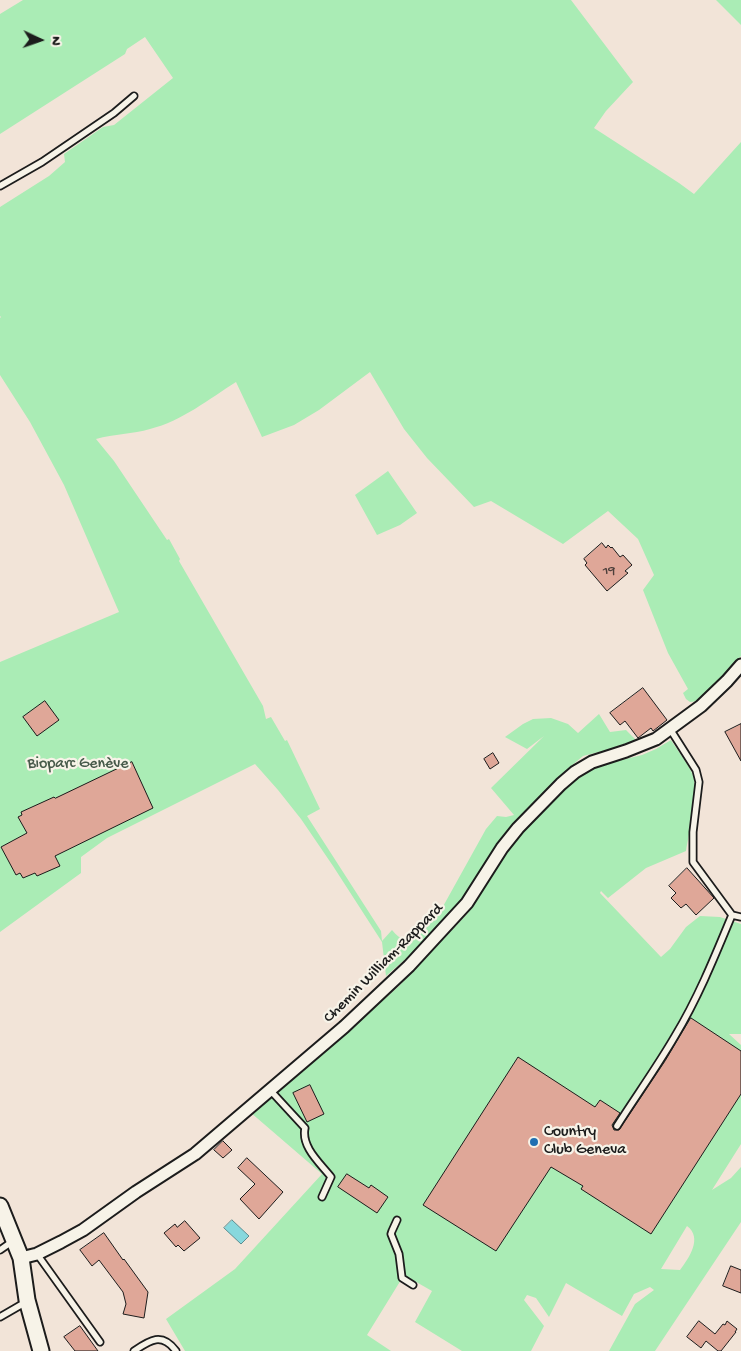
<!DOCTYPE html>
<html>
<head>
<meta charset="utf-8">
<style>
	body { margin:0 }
	#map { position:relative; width:741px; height:1351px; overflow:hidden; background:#f2e4d8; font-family:"Gochi Hand",sans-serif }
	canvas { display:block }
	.north { position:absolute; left:15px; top:15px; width:50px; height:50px; -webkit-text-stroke:4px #f7f3e8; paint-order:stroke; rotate:93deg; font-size:14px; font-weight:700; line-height:20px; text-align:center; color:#1c1c1c }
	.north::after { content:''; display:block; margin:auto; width:18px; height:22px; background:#1c1c1c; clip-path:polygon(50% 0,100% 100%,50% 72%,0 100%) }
</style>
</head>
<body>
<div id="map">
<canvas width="741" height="1351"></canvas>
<div class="north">N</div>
</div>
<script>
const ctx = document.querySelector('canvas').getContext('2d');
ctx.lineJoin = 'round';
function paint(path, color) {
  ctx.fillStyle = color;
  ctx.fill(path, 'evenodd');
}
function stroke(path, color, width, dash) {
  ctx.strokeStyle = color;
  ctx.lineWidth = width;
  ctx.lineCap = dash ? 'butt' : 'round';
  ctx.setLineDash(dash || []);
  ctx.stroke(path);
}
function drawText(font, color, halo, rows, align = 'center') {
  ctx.font = font + ' "Gochi Hand",sans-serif';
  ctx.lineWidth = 4.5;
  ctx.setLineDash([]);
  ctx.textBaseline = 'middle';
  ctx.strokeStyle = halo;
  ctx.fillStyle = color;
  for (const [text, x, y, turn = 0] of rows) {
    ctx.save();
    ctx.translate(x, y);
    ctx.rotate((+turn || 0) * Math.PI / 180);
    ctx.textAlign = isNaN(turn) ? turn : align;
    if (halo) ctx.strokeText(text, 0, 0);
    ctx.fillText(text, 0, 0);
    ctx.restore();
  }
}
paint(new Path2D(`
	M23,0h548l62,82 -27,29 -12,17 85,55 15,11 47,-52v514l-42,45 -9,1 -4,-3 -3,-6 5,-4 -20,-36 -25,-63 11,-15 -16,-36 -30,-28 -45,33 -72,-43 -17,6 -47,-49 -23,-29 -34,-57 -51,38 -25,15 -32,12 -26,-55c-27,17 -54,39 -86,47 -17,5 -36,5 -54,10l18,22 53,79 2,-1 11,20 -1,2 84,145 3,13 5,-2 14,24 2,-1 33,69 -13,7 74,115 1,10 10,-11c7,8 9,10 19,7l7,-15 23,-12 45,-81 11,-13 9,1 8,-2 -23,-27 53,-52 -17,13 -22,-12 18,-13 10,-5 18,-1 17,6 10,9 21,-19 11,18 16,-2 12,12 -55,14 -20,17 -62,67 -13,17 -20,36 -14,16 -44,46 -24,21 -4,-34 -49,-76 -32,-47 -23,-29 -23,-26 -148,74 -26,19v16l-81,59v-270l119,-50 -55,-127 -34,-63 -30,-47v-57l1,-1 -1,-1v-109l49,-31 16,-14 -1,-8 39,-27 11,-2 59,-47 -28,-41 -18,12 -2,5 -125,80v-120z
	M716,0h25v25z
	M388,471l29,42 -17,12 -23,10 -22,-40z
	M671,740c7,11 16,22 21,33 8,17 -3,59 -6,78l-40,17 -38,30 -7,-7 -1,2 61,64 9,-8 16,-22 14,-11 20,1 21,7v110h-12l12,11v99l-29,46 19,-12 10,-11v55l-86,129h-46l26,-47 19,-14 -4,-3 -16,7 -12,22 -56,-33 -17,34 -13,-19 -9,-3 -3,5 20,26 -13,25h-69l-47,-29 17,-31 -28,-16 -37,60 24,16h-206l-19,-32 69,-50 87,-95 -72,-62 39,-31 109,-94 69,-73 40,-63 25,-29 43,-43 14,-9 16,-6 37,-9 14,-6zM687,1226c16,12 2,32 -7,44l-19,-1z`), '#aaecb5');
const water = new Path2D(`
	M232,1220l17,16 -8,8 -17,-16z`);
paint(water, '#87d8dd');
stroke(water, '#5c8d90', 1);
const building = new Path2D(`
	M602,543l4,5 2,-3 3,3 1,-1 8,10 3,-2 9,10 -7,6 3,2 -21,18 -22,-26 2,-2 -3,-4z
	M643,688l24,32 -14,11 -2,-3 -13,10 -13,-17 -5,4 -10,-12z
	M45,701l14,19 -22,16 -14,-19z
	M741,724v37l-16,-29z
	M493,753l6,10 -9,6 -6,-10z
	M132,762l21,46 -98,48 5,10 -23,10 -2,-3 -12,5 -3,-5 -4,2 -15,-28 26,-14 -9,-16 4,-2 -1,-3 33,-15 1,1z
	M687,868l27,30 -18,17 -10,-11 -5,4 -10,-10 5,-5 -7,-7z
	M691,1018l50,33v43l-90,140 -70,-45 2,-3 -32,-19 -55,84 -73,-46 95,-148 77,50 5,-7 20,13 -8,12 2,5h5l46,-69z
	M310,1085l14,29 -17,8 -14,-29z
	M223,1141l9,9 -9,8 -9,-8z
	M247,1158l36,34 -24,27 -19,-20 15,-15 -17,-16z
	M347,1174l22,14 2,-3 17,12 -11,16 -39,-26z
	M185,1221l15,17 -16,13 -6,-6 -2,2 -12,-14 11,-9 2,3z
	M104,1233l19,27 1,-1 24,33 -4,26 -21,-4 3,-10 -3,-12 -24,-32 -7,6 -12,-16z
	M731,1266l10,4v23l-18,-7z
	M699,1321l16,13 8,-10 2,1 2,-4 10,8 -2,3h1l-15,19h-3l-12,-10 -5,7 -14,-11z
	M80,1326l18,25h-23l-11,-14z`);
paint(building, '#dfa798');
stroke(building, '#1c1c1c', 1);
const service = new Path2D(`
	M0,186l42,-24 72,-49 20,-17
	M670,729l26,41 3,12 -6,50v30l39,53 9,2
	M270,1090l35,38c-4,19 15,35 26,49l-9,20
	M617,1126c19,-30 40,-59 58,-90 23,-38 40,-80 57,-121
	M397,1220l-5,11 -1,3 8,20 3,24 11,7
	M0,1250l13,-9
	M37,1254l63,88
	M0,1317l26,-15
	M134,1351c16,-11 28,-19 42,0`);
const minor = new Path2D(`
	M21,1258l16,-4 24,-12 22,-12 53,-38 59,-38 149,-127 65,-61 58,-63 35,-55 16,-20 43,-44 14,-12 17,-10 34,-11 30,-12 45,-33 26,-25 14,-16`);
const tertiary = new Path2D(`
	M0,1206l21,52 6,42 14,51`);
stroke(service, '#1c1c1c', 9);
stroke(minor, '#1c1c1c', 15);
stroke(tertiary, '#1c1c1c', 19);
stroke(service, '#f7f3e8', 5.5);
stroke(minor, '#f7f3e8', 11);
stroke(tertiary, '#f7f3e8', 15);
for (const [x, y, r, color] of [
	[534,1142,5,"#1f6fb2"]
]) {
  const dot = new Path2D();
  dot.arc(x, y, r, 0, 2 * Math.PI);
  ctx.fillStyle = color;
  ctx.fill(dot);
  stroke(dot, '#f7f3e8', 2);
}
drawText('14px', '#4d3f3b', null, [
	["19",609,572]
]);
drawText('16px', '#475a4a', '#f7f3e8', [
	["Bioparc Genève",78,765]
]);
drawText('16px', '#1c1c1c', '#f7f3e8', [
	["Chemin William-Rappard",384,964,-45]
]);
drawText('16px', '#1c1c1c', '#f7f3e8', [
	["Country",544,1133],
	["Club Geneva",544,1151]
], 'left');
</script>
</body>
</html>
